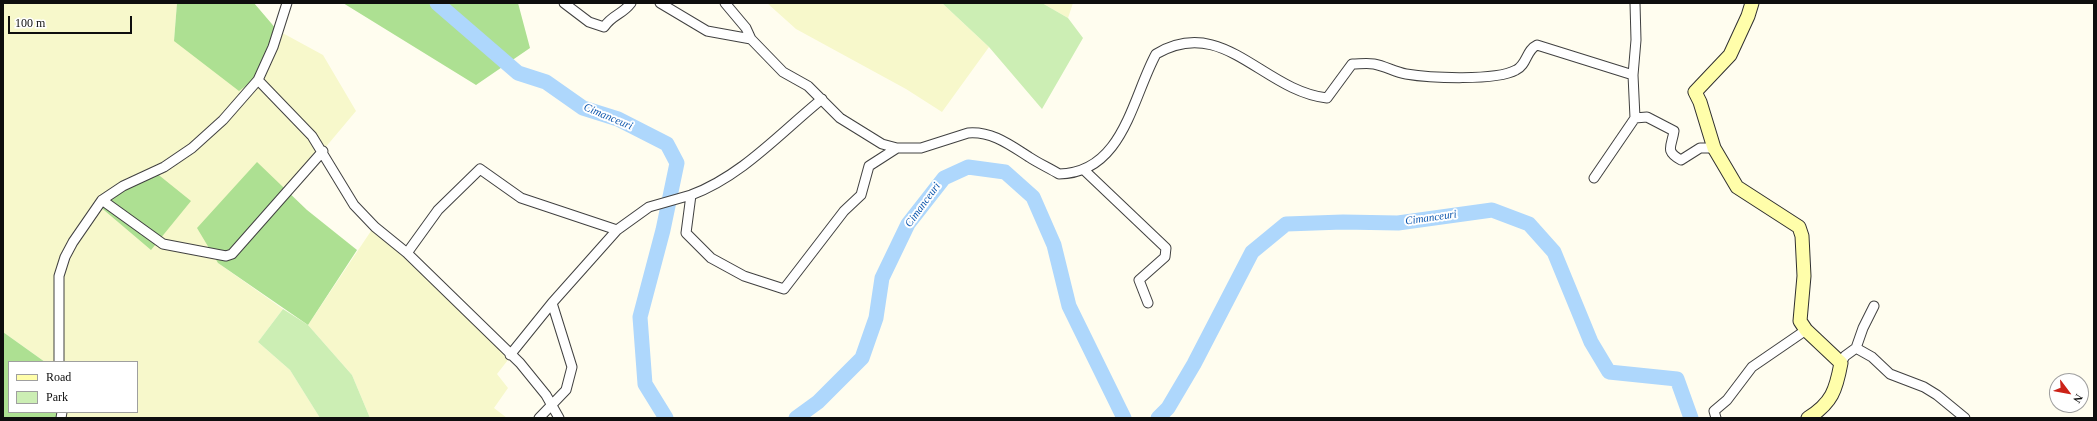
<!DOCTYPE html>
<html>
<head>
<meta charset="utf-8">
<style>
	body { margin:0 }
	#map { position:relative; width:2097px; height:421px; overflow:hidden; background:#fffdef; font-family:Georgia,serif }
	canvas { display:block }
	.frame { position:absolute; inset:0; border:4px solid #0e0e0e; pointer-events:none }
	.legend { position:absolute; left:8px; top:361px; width:130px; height:52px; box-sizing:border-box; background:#fff; border:1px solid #9f9f9f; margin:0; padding:5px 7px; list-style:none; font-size:12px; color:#0e0e0e }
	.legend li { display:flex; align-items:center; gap:8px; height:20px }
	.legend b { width:20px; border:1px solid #9f9f9f }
	.north { position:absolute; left:2049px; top:373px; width:40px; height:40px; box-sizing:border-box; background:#fff; border:1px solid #9f9f9f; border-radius:50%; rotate:122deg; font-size:11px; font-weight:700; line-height:16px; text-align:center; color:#0e0e0e }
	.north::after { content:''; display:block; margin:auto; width:14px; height:18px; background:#cc2218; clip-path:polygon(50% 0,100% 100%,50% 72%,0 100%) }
	.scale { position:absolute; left:8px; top:16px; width:124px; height:18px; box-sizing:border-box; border:2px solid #0e0e0e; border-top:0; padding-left:5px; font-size:12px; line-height:14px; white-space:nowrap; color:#0e0e0e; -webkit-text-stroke:3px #fff; paint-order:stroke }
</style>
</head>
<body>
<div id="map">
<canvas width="2097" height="421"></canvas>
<div class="frame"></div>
<ul class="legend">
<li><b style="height:5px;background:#fffeaa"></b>Road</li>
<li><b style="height:11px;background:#cceeb4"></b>Park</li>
</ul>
<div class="north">N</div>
<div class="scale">100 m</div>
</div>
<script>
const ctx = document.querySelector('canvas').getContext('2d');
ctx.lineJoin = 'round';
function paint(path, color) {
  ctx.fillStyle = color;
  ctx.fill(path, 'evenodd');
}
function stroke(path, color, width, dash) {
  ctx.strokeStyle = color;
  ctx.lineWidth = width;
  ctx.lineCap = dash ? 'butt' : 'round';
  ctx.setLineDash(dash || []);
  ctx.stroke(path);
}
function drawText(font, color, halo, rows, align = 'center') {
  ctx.font = font + ' Georgia,serif';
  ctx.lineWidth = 4;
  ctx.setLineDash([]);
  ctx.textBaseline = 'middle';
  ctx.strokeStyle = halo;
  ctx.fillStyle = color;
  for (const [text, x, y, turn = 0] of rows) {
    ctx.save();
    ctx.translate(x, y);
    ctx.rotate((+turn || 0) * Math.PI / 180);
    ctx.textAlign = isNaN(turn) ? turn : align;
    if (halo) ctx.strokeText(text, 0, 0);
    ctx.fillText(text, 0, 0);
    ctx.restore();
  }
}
paint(new Path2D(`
	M3,3h174l-3,38 103,-11 46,25 33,56 -68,81 -70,71 65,46 -25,33 32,28 30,48h-263l1,-6h79v-50h-92l-42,-30z
	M767,3h175l47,44 -47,65 -36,-23 -110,-60z
	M1042,3h31l-5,15z
	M375,225l136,131 -14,18 11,14 -14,20 13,10h-137l-18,-43 -44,-50z`), '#f7f8cb');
paint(new Path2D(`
	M942,3h100l26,15 15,20 -41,71 -53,-62z
	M283,309l25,16 44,50 18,43h-50l-30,-48 -32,-28z`), '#cceeb4');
paint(new Path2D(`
	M177,3h77l23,27 -18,46 -20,15 -65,-50z
	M343,3h175l12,45 -54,37z
	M257,162l50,48 50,40 -49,75 -90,-62 -21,-35z
	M155,172l36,29 -40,49 -53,-45z
	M3,332l42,30h-36v50h49l-1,6 -54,-1z`), '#ade092');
stroke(new Path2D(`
	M437,3l81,70 28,9 37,26 35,11 49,25 10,19 -14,67 -23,87 5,67 21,34
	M796,418l22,-16 44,-44 14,-40 6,-40 26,-54 36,-46 24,-11 37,5 28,25 21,48 15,61 55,112
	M1158,418l10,-10 26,-44 58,-112 34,-28 57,-2 55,1 94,-13 37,14 25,28 37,90 18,30 68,7 14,39`), '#aed7fc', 15);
const street = new Path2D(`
	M564,3l25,19 15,5c9,-13 18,-12 27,-24
	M660,3l47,28 44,8
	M725,3l21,25 5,11 32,33 25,14 32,32 42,26 15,4h24l47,-15c24,-2 42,12 61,24 9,6 20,11 30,17 64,-1 73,-76 97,-120 67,-40 107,37 171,44l25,-34c7,0 15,-1 22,0 11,2 21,8 32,10 24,4 90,7 110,-4 11,-5 10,-20 21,-25l96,30
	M258,80l54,56 42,69 21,22 32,26 113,110 26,32 13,23
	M822,99c-42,34 -80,77 -131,96l-5,38 25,25 33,18 40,13 60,-78 17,-16 8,-29 28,-18
	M1635,118l12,-1 27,14c-2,15 -10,20 7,29l19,-12h14
	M1084,170l82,78 -1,9 -26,23 9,23
	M1594,178l41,-60 -2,-43 3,-35 -1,-37
	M102,200l61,44 63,12 6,-2 91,-103
	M407,253l31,-43 42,-41 41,29 96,32
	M1856,348l7,-20 11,-22
	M510,355l42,-52 65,-73 32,-23 42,-12
	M59,362v-86l6,-19 8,-15 29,-42 21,-14 41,-19 28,-19 31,-28 35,-40 15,-33 14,-44
	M1841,363l4,-7 11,-8 16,9 18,17 34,13 13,8 28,23
	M61,418l1,-6
	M539,418l27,-28 6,-23 -20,-64
	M1716,418l-2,-7 13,-11 25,-33 54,-37`);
const secondary = new Path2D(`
	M1752,3l-4,13 -18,39 -35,37 5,10 14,46 23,39 62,40 3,9 2,40 -4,45 6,9 35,33c-5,27 -9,40 -33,55`);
stroke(street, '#414141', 11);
stroke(secondary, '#303030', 15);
stroke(street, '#fff', 9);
stroke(secondary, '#fffeaa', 13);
drawText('italic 11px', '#0b55ac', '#fff', [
	["Cimanceuri",608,117,23],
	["Cimanceuri",923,205,-54],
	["Cimanceuri",1431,218,-8]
]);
</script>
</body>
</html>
